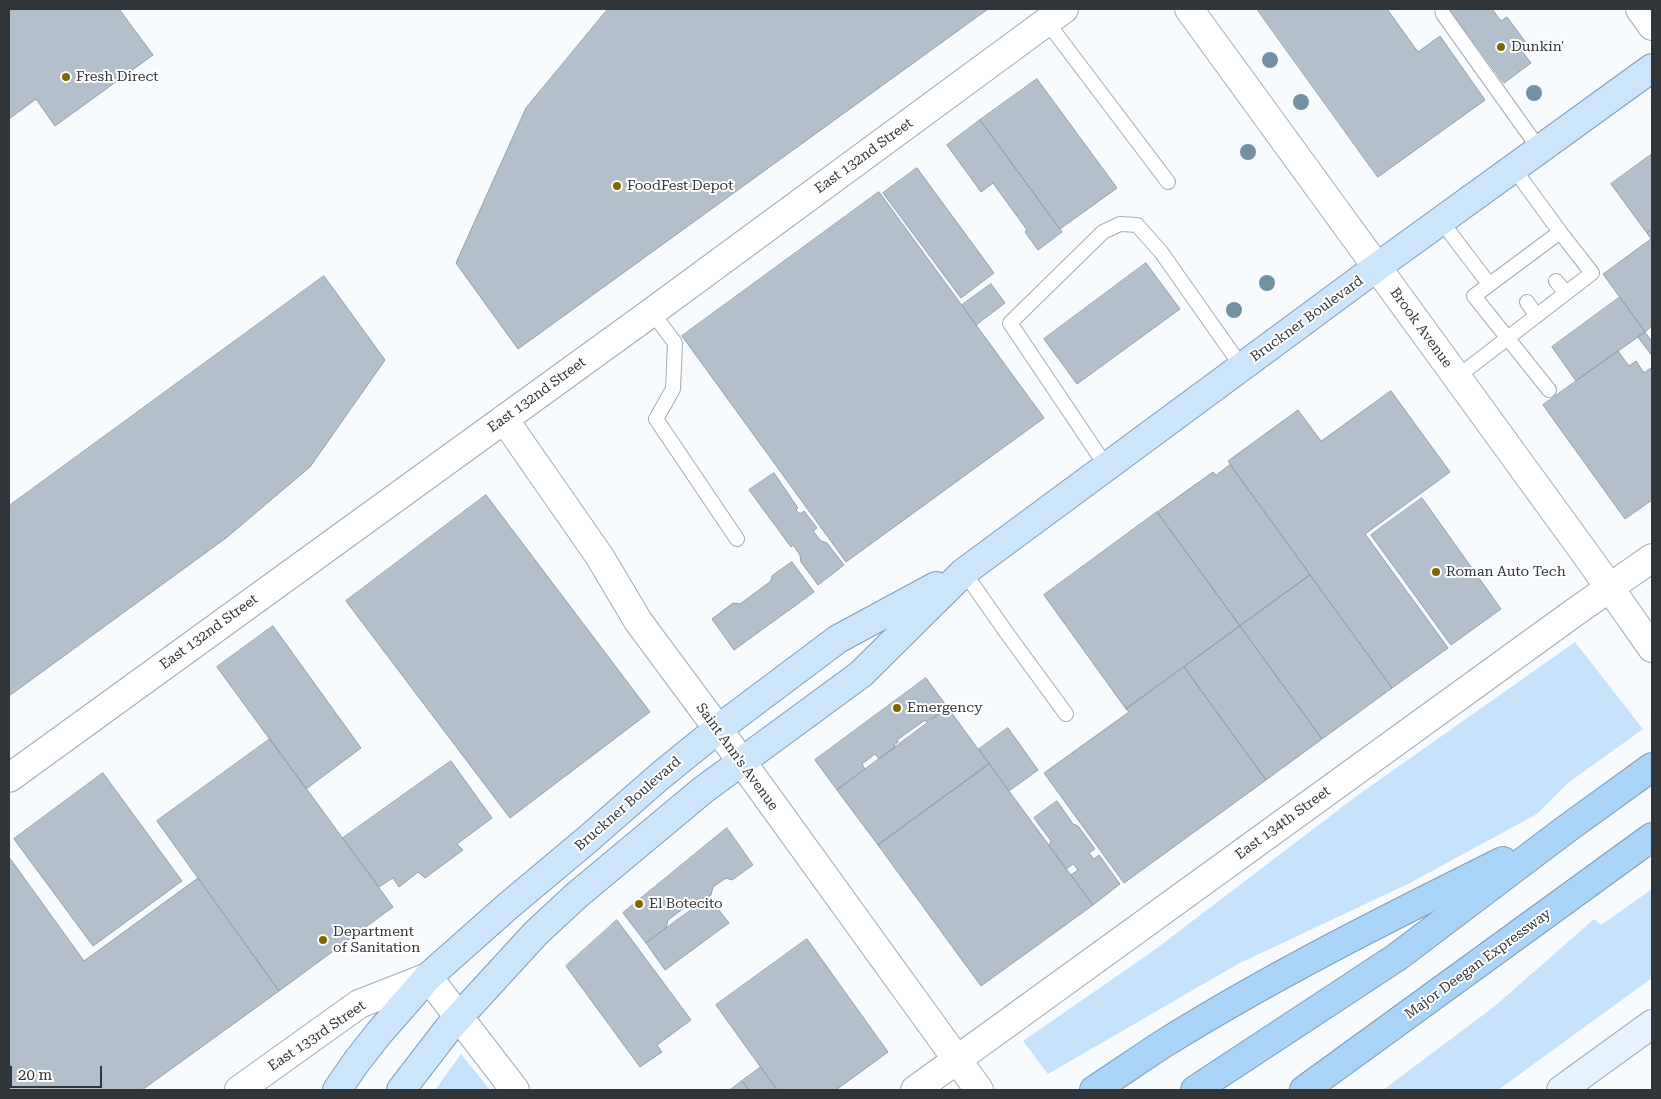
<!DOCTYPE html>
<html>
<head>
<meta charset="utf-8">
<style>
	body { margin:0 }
	#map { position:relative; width:1661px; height:1099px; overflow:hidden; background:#f8fbfd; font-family:"Roboto Serif",serif }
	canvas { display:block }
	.frame { position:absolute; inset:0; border:10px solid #30353a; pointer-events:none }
	.scale { position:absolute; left:10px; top:1066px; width:92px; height:22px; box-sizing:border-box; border:2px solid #30353a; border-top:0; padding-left:6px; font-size:15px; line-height:18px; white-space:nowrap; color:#30353a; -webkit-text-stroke:4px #fff; paint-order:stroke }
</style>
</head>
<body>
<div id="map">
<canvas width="1661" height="1099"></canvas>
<div class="frame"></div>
<div class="scale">20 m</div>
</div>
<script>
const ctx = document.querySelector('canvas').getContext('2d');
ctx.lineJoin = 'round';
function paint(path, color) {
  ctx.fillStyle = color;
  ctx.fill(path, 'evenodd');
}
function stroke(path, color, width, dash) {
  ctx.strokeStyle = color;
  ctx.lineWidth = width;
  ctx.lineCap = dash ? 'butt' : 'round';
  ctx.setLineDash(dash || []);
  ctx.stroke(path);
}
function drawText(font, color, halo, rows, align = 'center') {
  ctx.font = font + ' "Roboto Serif",serif';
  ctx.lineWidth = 4;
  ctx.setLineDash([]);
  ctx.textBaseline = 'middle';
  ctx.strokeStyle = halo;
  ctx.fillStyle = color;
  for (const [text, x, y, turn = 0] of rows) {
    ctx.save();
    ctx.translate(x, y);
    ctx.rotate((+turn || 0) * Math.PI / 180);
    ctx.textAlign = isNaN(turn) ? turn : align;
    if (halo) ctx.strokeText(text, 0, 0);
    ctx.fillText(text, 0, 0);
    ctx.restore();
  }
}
paint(new Path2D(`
	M1575,642l68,87 -75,54 -31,31 -127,69 -172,81 -190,110 -25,-33 130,-90 205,-156z
	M1652,889v89l-154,112h-115l112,-84 99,-87 7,6z
	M461,1054l29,36h-55z`), '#c5e2fa');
const building = new Path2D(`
	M9,9h110l34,46 -98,71 -19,-27 -27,20z
	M608,9h380l-470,340 -62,-86 70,-155z
	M1257,9h130l31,43 22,-16 45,64 -107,77z
	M1450,9h42l9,12 6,-4 20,27 -6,6 10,13 -27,20z
	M1037,79l80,109 -57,41 -80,-109z
	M980,120l82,112 -24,18 -13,-18 2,-2 -34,-47 -12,9 -34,-47z
	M1652,154v75l-5,4 -36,-49z
	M917,168l77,105 -33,25 -78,-105z
	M879,192l165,226 -198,144 -164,-226z
	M1652,229v97l-7,6 -42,-58 48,-35 -4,-6z
	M1146,263l34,46 -103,75 -33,-45z
	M324,276l61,84 -75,107 -84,71 -217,158v-190z
	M991,284l14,19 -29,22 -14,-20z
	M1620,297l25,35 -69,49 -24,-34z
	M1645,332l7,10v14l-14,-19z
	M1618,351l11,15 7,-5 8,12 8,-6v133l-27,19 -82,-114z
	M1391,391l59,81 -85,62 83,114 -56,40 -164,-227 70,-51 23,31z
	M1230,465l80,110 -70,51 -83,-114 56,-40 3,3z
	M774,473l24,35 -2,2 4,4 4,-3 13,17 -4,3 8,10 6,2 17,22 -26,20 -17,-23 -1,-7 -7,-10 -2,2 -42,-57z
	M486,495l164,217 -140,106 -164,-217z
	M1422,498l79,111 -50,36 -80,-110z
	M1157,512l83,114 -114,83 -82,-114z
	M792,562l22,30 -80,58 -22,-31 21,-16 7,1 31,-23 1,-5z
	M1310,575l82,113 -70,51 -82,-113z
	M273,626l88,122 -55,41 -89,-122z
	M1240,626l82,113 -56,41 -82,-113z
	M1184,667l82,113 -142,103 -80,-110 85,-61 -3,-3z
	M926,678l22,30 -22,14 -1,-2 -28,20 1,2 -4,3 2,2 -17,12 -4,-5 -13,10 3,5 -28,21 -22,-30z
	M948,708l41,56 -111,81 -41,-55z
	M1008,728l30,42 -29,21 -30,-42z
	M270,739l123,168 -114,84 -122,-170z
	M451,761l41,57 -35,26 6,6 -38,28 -7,-6 -19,15 -6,-9 -14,9 -36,-49z
	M989,764l104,141 -112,81 -103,-141z
	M103,773l79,108 -89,65 -79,-107z
	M1057,801l16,23 5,2 17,23 -6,4 5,6 5,-4 21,29 -27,21 -22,-30 7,-5 -5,-6 -7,5 -17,-23 2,-5 -17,-23z
	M727,828l26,37 -21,15 -6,-2 -13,9 -2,8 -15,12 -8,-2 -20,15 -2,8 -20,15 -23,-30z
	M9,857l75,104 114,-83 81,113 -137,99h-133z
	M709,897l20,26 -64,47 -19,-27z
	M617,920l74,100 -34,25 5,7 -22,15 -74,-101z
	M807,939l81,113 -52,38h-59l-61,-85z
	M761,1067l16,23h-28l-7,-9z
	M742,1081l7,9h-19z`);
paint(building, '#b3c0cc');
stroke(building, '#93a0ab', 1);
const service = new Path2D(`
	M1442,9l1,5 97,136
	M1047,22l121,160
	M1514,169l46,63
	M1441,221l48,63
	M1556,281l10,12
	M1527,302l9,13
	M652,312l23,31 -2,46 -17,30 81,120
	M1457,377l135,-104 -32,-41 -86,64 75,94
	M1106,466l-96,-143 93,-91 17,-8 17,1 24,27 81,115
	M964,572l42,60 60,82`);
const minor = new Path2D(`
	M1189,9l401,551 62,88
	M1640,9l12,17
	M504,419l96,138 38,64 80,108 261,361
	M9,778l643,-466 412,-303
	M428,977l87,113
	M915,1090l660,-478 77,-54`);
const tertiary = new Path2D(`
	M239,1090l120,-86 69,-27`);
const secondary = new Path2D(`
	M1561,1090l91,-66`);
const primary = new Path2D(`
	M337,1090l20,-29 22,-28 49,-56 80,-71 80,-67 72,-63 58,-47 120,-90 98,-53
	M401,1090l47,-61 88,-96 41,-38 126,-105 158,-116 103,-102 413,-305 275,-199`);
const motorway = new Path2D(`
	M1094,1090c23,-15 46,-31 69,-46 109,-68 225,-126 340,-183
	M1195,1090l202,-133 168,-127 87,-63
	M1304,1090l348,-253`);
stroke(service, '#9fadb8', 16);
stroke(minor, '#9fadb8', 30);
stroke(tertiary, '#9fadb8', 30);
stroke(secondary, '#9fadb8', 30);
stroke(primary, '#7f9cb5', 30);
stroke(motorway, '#7f9cb5', 30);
stroke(service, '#fff', 14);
stroke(minor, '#fff', 28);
stroke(tertiary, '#fff', 28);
stroke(secondary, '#e6f2fd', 28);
stroke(primary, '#cce5fa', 28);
stroke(motorway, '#aad4f7', 28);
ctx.fillStyle = '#7290a3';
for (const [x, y] of [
	[1270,60],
	[1534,93],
	[1301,102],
	[1248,152],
	[1267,283],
	[1234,310]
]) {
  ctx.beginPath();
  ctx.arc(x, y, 8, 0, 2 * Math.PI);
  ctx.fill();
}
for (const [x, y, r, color] of [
	[1501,47,5,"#7f6800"],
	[66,77,5,"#7f6800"],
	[617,186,5,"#7f6800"],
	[1436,572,5,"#7f6800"],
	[897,708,5,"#7f6800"],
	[639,904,5,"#7f6800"],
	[323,940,5,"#7f6800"]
]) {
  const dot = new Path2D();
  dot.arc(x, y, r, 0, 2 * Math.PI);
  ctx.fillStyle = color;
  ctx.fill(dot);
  stroke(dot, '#fff', 2);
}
drawText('14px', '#30353a', '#fff', [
	["Dunkin'",1511,47],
	["Fresh Direct",76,77],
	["FoodFest Depot",627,186],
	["Roman Auto Tech",1446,572],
	["Emergency",907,708],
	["El Botecito",649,904],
	["Department",333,932],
	["of Sanitation",333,948]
], 'left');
drawText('14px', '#30353a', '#fff', [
	["East 132nd Street",864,156,-36],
	["Bruckner Boulevard",1307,319,-36],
	["Brook Avenue",1421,328,54],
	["East 132nd Street",537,395,-36],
	["East 132nd Street",209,632,-36],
	["Saint Ann's Avenue",737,757,54],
	["Bruckner Boulevard",628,804,-41],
	["East 134th Street",1283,823,-36],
	["Major Deegan Expressway",1478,964,-36],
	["East 133rd Street",317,1036,-34]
]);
</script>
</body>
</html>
